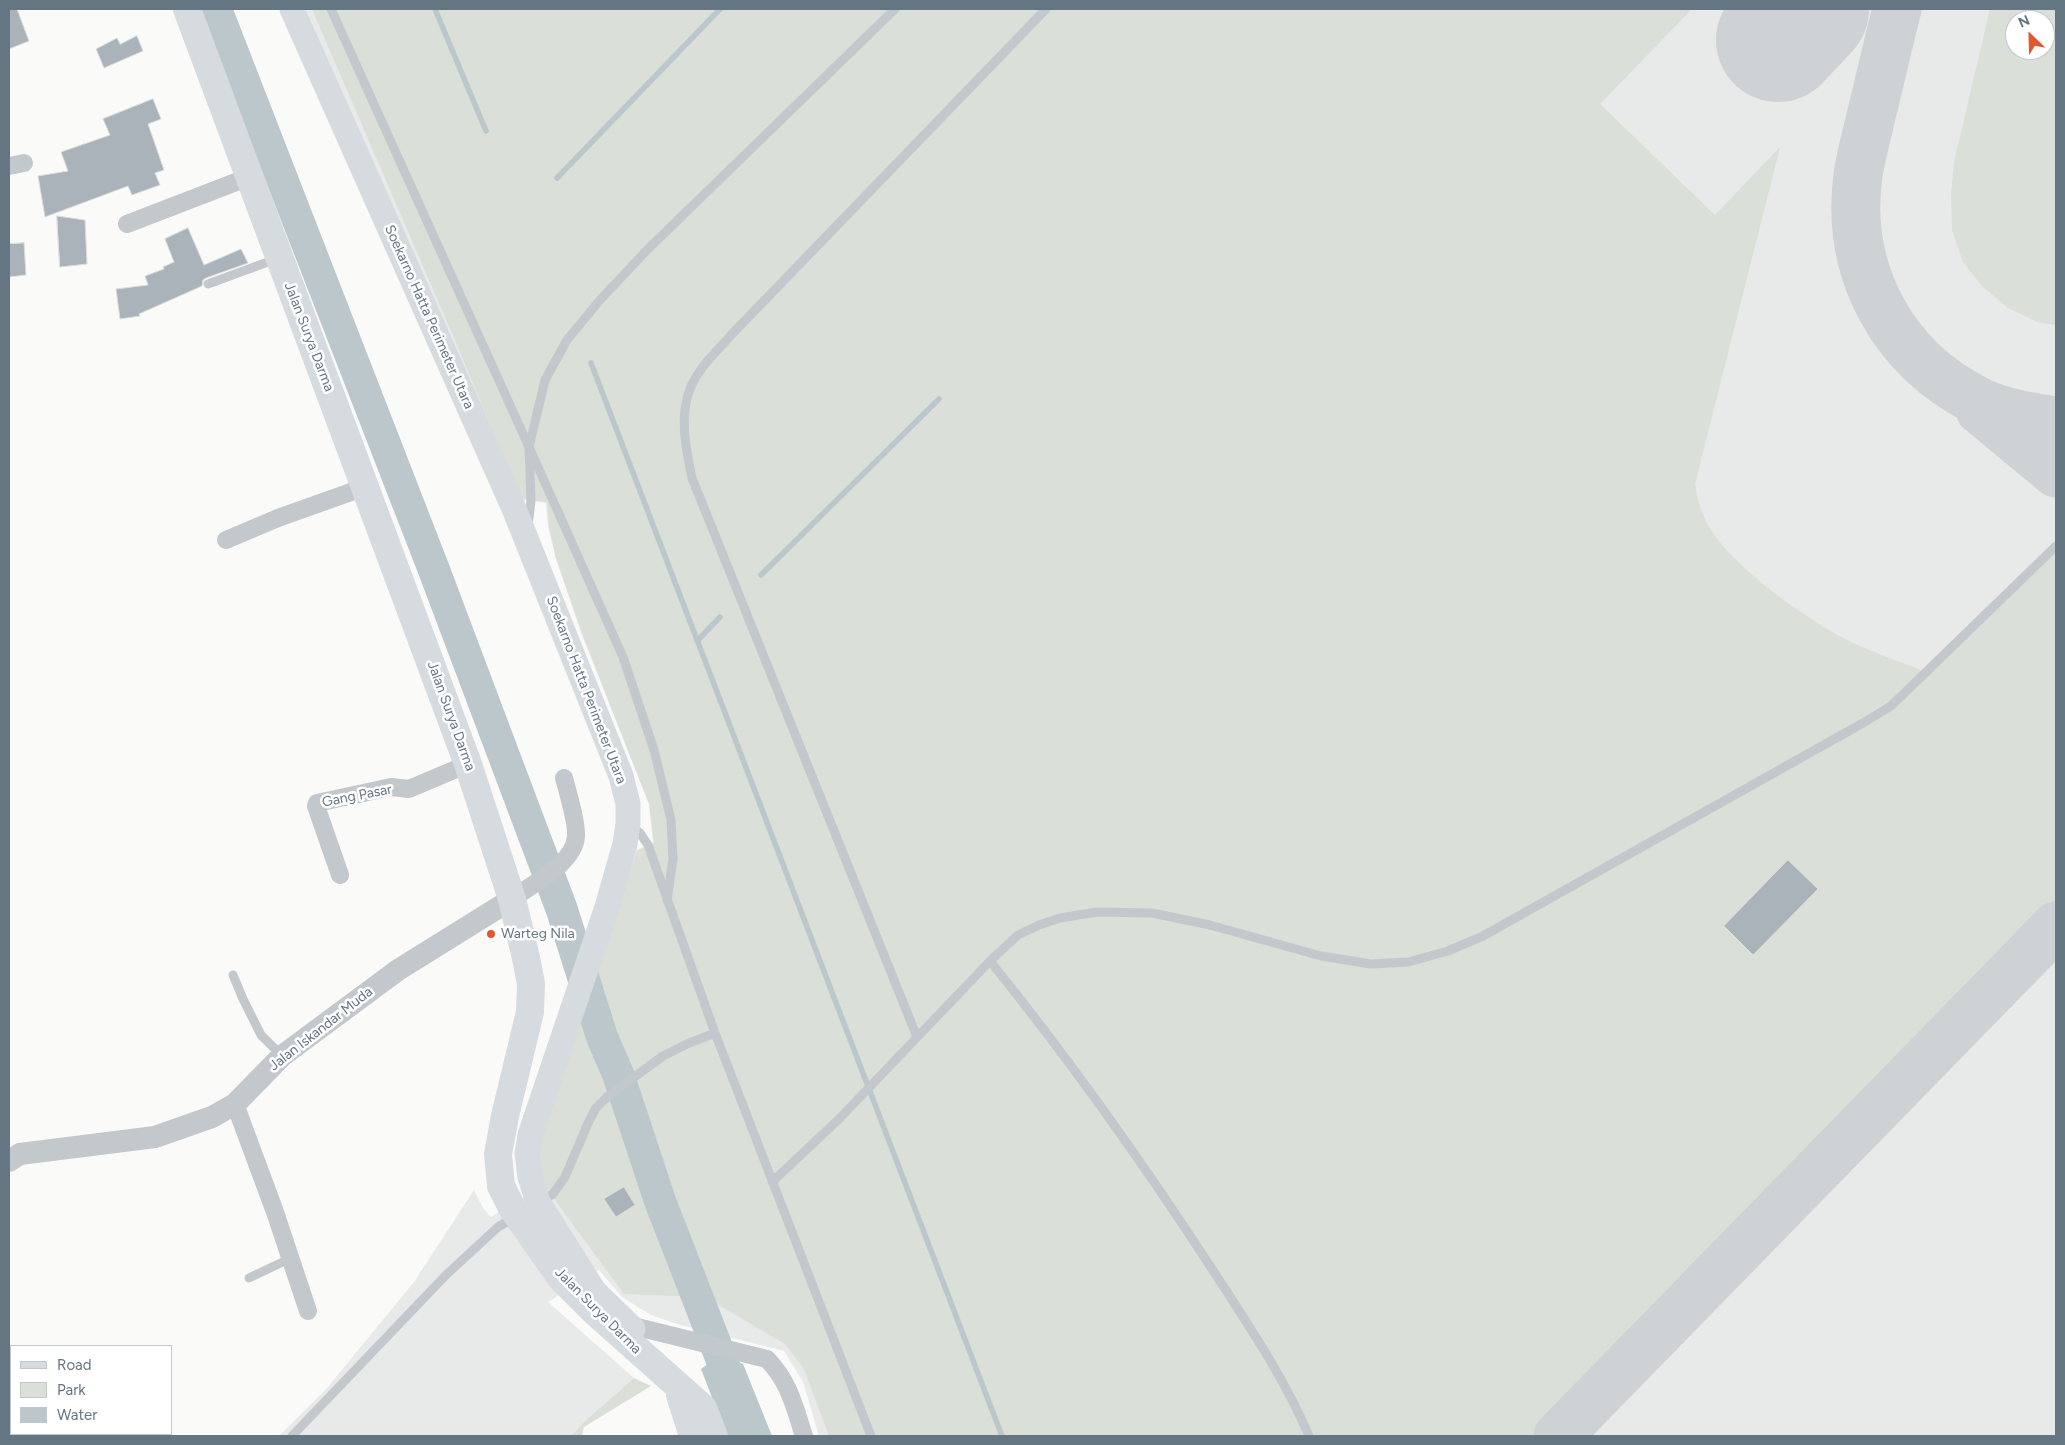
<!DOCTYPE html>
<html>
<head>
<meta charset="utf-8">
<style>
	body { margin:0 }
	#map { position:relative; width:2065px; height:1445px; overflow:hidden; background:#fafaf8; font-family:Figtree,sans-serif }
	canvas { display:block }
	.frame { position:absolute; inset:0; border:10px solid #657683; pointer-events:none }
	.legend { position:absolute; left:10px; top:1345px; width:162px; height:90px; box-sizing:border-box; background:#fff; border:1px solid #c1c8cd; margin:0; padding:6px 9px; list-style:none; font-size:15px; color:#657683 }
	.legend li { display:flex; align-items:center; gap:10px; height:25px }
	.legend b { width:25px; border:1px solid #c1c8cd }
	.north { position:absolute; left:2005px; top:10px; width:50px; height:50px; box-sizing:border-box; background:#fff; border:1px solid #c1c8cd; border-radius:50%; rotate:336deg; font-size:14px; font-weight:700; line-height:20px; text-align:center; color:#657683 }
	.north::after { content:''; display:block; margin:auto; width:18px; height:22px; background:#e4572e; clip-path:polygon(50% 0,100% 100%,50% 72%,0 100%) }
</style>
</head>
<body>
<div id="map">
<canvas width="2065" height="1445"></canvas>
<div class="frame"></div>
<ul class="legend">
<li><b style="height:6px;background:#d6dbdf"></b>Road</li>
<li><b style="height:14px;background:#dadfd7"></b>Park</li>
<li><b style="height:14px;background:#bbc7cb"></b>Water</li>
</ul>
<div class="north">N</div>
</div>
<script>
const ctx = document.querySelector('canvas').getContext('2d');
ctx.lineJoin = 'round';
function paint(path, color) {
  ctx.fillStyle = color;
  ctx.fill(path, 'evenodd');
}
function stroke(path, color, width, dash) {
  ctx.strokeStyle = color;
  ctx.lineWidth = width;
  ctx.lineCap = dash ? 'butt' : 'round';
  ctx.setLineDash(dash || []);
  ctx.stroke(path);
}
function drawText(font, color, halo, rows, align = 'center') {
  ctx.font = font + ' Figtree,sans-serif';
  ctx.lineWidth = 5;
  ctx.setLineDash([]);
  ctx.textBaseline = 'middle';
  ctx.strokeStyle = halo;
  ctx.fillStyle = color;
  for (const [text, x, y, turn = 0] of rows) {
    ctx.save();
    ctx.translate(x, y);
    ctx.rotate((+turn || 0) * Math.PI / 180);
    ctx.textAlign = isNaN(turn) ? turn : align;
    if (halo) ctx.strokeText(text, 0, 0);
    ctx.fillText(text, 0, 0);
    ctx.restore();
  }
}
paint(new Path2D(`
	M306,9h1750v1427h-1237l-16,-54 -19,-31 -104,-26 -29,-10 -29,-18 -23,-27 -51,32 86,76 -48,42 -15,16h-292l48,-48 87,-106 60,-92 9,18 8,9 51,-31 94,-336 17,-7 -4,-39 -68,-171 -25,-74 -8,-32 -2,-24 -26,-3zM2015,20h30v30h-30z`), '#e8e9e9');
paint(new Path2D(`
	M312,9h1380l-92,95 115,111 65,-68 -85,337c3,18 8,36 20,52 26,36 91,83 130,103 26,13 54,22 81,33l130,-126v380l-498,510h-729l-25,-67 -19,-25 -80,-47 -81,-3 -80,-109 -13,-27 106,-307 17,-8 -5,-39 -67,-171 -26,-75 -7,-31 -2,-25 -26,-4 -67,-160z
	M1990,9h66v316l-19,-3 -29,-14 -26,-22 -19,-24 -11,-32 -1,-36 3,-32zM2015,20h30v30h-30z
	M634,1378l17,8 -67,41 -2,9h-11l15,-16z`), '#dadfd7');
paint(new Path2D(`
	M719,1356l24,8 29,72h-45l-26,-67z`), '#bbc7cb');
stroke(new Path2D(`
	M435,9l51,122
	M557,178l163,-169
	M591,363l411,1073
	M761,575l178,-176
	M697,641l23,-24`), '#bbc7cb', 5.5);
stroke(new Path2D(`
	M216,9l218,561 128,340 40,127 16,37 42,127 68,175`), '#bbc7cb', 32);
stroke(new Path2D(`
	M1897,9c-9,35 -17,71 -26,107 -4,19 -10,39 -13,59 -13,96 34,184 122,227 23,11 50,15 76,19
	M1980,410l76,63
	M1558,1436l498,-510`), '#ced2d4', 49);
stroke(new Path2D(`
	M1778,40l29,-31`), '#ced2d4', 124);
const building = new Path2D(`
	M9,9h8l12,32 -20,8z
	M137,36l6,15 -39,17 -8,-19 21,-11 3,6z
	M153,99l8,20 -13,5 16,46 -9,3 5,12 -28,10 -4,-9 -83,31 -7,-41 30,-5 -7,-19 49,-17 -7,-16z
	M57,216l28,4 2,44 -27,3z
	M188,228l16,37 37,-16 7,14 -42,15 -3,2 -1,6 -63,28 1,2 -20,3 -4,-30 32,-4 -3,-9 19,-7 -1,-2 11,-5 -9,-23z
	M24,243l2,32 -17,2v-33z
	M1788,860l30,29 -65,66 -29,-29z
	M624,1187l11,18 -19,12 -12,-18z`);
paint(building, '#aab3b9');
stroke(building, '#dcdcda', 1);
stroke(new Path2D(`
	M331,9l198,438 2,54 -3,25
	M208,284l68,-25
	M630,825l10,8 8,12 67,188 156,403
	M667,900l6,-41 -2,-39 -17,-70 -31,-93 -94,-210 16,-67 22,-40 33,-40 47,-50 248,-241
	M990,961c80,99 153,202 222,308 35,54 72,108 97,167
	M233,975l10,24 18,36 21,21
	M917,1037l-225,-559c-6,-29 -13,-61 -2,-89 8,-21 28,-39 43,-56l313,-324
	M772,1182l67,-63 151,-158 28,-26 21,-10 21,-7 37,-6 55,1 58,12 111,31 50,8 37,-2 40,-11 35,-15 380,-213 28,-17 165,-160
	M539,1202l14,-8 12,-17 24,-56 7,-13 11,-11 56,-41 24,-12 28,-11
	M249,1278l40,-19
	M292,1436l154,-161 52,-48 17,-10`), '#c3c8cc', 9);
stroke(new Path2D(`
	M9,166l15,-3
	M127,224l122,-47
	M226,540l52,-22 87,-31
	M340,875l-24,-69 1,-3 74,-16 18,2 59,-25
	M512,899c20,-15 63,-36 64,-63 1,-14 -8,-43 -12,-58
	M235,1104l40,108 33,99
	M629,1325l138,34c23,24 27,47 37,77`), '#c3c8cc', 18);
stroke(new Path2D(`
	M9,1161l11,-7 135,-17 57,-20 23,-13 47,-48 116,-86 114,-71`), '#c3c8cc', 22);
stroke(new Path2D(`
	M292,9l223,502 106,265 7,28v20l-3,20 -18,63 -77,228 -3,18 3,24 8,25 56,89 39,38`), '#d6dbdf', 25);
stroke(new Path2D(`
	M187,9l281,755 44,135 14,59 5,26 -1,28 -25,104 -7,38 3,32 11,22 49,70 33,33 109,97 11,28
	M680,1395l13,41`), '#d6dbdf', 28);
for (const [x, y, r, color] of [
	[491,934,5,"#e4572e"]
]) {
  const dot = new Path2D();
  dot.arc(x, y, r, 0, 2 * Math.PI);
  ctx.fillStyle = color;
  ctx.fill(dot);
  stroke(dot, '#fff', 2);
}
drawText('14px', '#657683', '#fff', [
	["Soekarno Hatta Perimeter Utara",429,317,66],
	["Jalan Surya Darma",309,337,69],
	["Soekarno Hatta Perimeter Utara",586,690,69],
	["Jalan Surya Darma",451,716,70],
	["Gang Pasar",357,796,-11],
	["Jalan Iskandar Muda",321,1029,-38],
	["Jalan Surya Darma",598,1311,45]
]);
drawText('14px', '#657683', '#fff', [
	["Warteg Nila",501,934]
], 'left');
</script>
</body>
</html>
